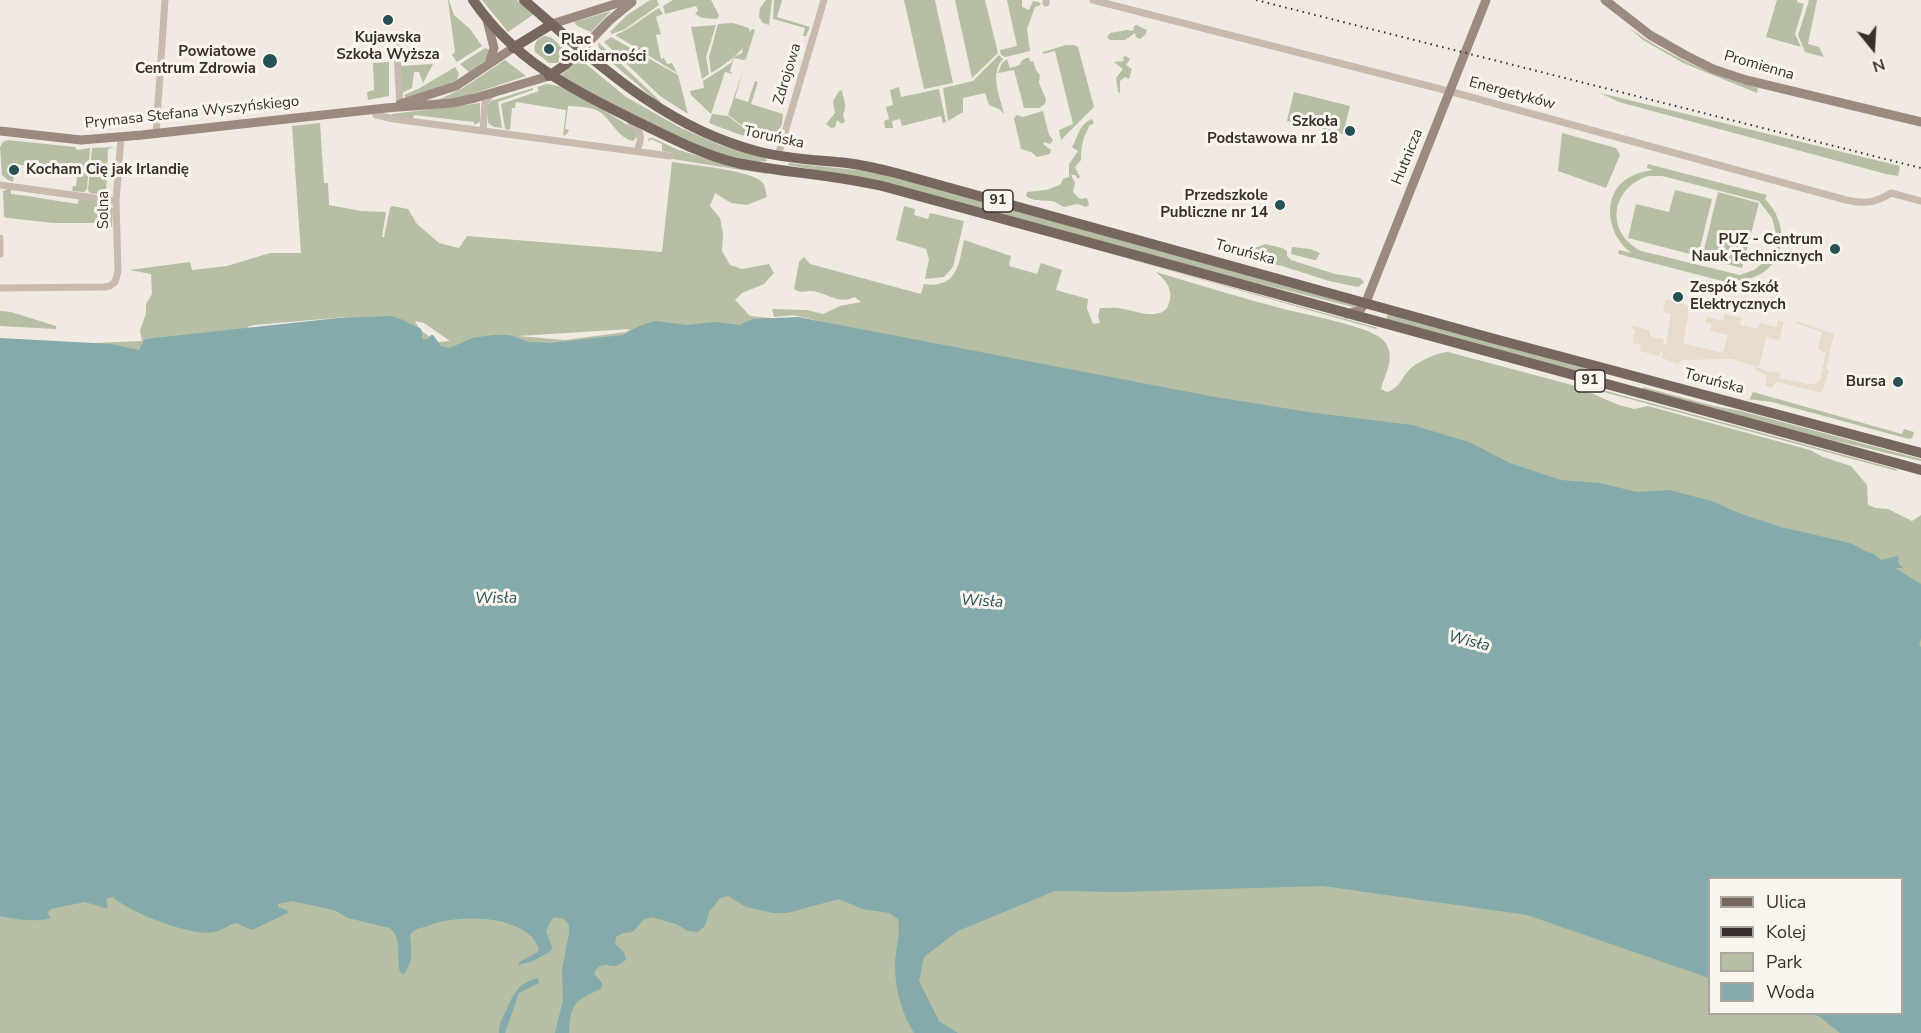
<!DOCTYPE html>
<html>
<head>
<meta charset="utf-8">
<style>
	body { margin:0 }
	#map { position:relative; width:1921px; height:1033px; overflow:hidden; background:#f1eae2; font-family:"Nunito Sans",sans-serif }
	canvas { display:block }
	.legend { position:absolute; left:1708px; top:877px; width:195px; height:138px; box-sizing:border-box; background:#f9f4ee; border:2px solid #aca6a0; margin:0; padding:8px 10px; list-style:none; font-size:18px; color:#38302c }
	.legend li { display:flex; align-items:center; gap:12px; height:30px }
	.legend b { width:30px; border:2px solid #aca6a0 }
	.north { position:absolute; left:1843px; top:18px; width:60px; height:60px; -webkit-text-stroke:4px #f9f4ee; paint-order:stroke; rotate:162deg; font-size:16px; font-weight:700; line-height:24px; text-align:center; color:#38302c }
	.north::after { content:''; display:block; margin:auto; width:21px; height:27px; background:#38302c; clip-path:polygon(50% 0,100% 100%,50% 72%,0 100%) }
</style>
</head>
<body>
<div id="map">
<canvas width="1921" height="1033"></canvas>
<ul class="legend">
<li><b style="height:8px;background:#78675f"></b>Ulica</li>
<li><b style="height:8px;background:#38302c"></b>Kolej</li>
<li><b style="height:16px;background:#b6bfa3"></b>Park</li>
<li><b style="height:16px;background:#84aaab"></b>Woda</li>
</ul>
<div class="north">N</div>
</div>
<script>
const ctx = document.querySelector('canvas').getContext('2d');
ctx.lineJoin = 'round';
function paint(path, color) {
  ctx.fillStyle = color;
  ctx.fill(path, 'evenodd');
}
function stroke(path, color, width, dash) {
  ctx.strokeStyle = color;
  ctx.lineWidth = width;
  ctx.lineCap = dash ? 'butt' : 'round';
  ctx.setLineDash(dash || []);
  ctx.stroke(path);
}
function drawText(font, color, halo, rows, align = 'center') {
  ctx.font = font + ' "Nunito Sans",sans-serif';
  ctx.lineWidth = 6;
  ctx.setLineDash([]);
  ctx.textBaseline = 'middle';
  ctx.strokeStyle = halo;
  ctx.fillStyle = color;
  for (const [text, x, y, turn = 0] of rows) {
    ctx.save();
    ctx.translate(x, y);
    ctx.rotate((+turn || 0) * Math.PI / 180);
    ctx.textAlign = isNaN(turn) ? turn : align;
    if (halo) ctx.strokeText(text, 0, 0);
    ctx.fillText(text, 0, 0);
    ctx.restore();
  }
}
paint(new Path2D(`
	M448,0h1l5,15 16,14 12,17 -25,16 -5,-7 3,-3z
	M482,0h35l17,14 -26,18z
	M650,0h7l2,5 -34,24 -13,5 -2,-2 17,-17z
	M673,0h38l8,15 -2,4 -15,-1 -7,-4 3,-4 -2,-4 -31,8 -2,-8z
	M766,0h6l-3,25 -6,-2 -4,-6 1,-9z
	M774,0h8l-5,17 33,10 -4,9h-3l2,-8 -32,-9z
	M904,0h31l18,83 -29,6z
	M955,0h30l13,53 -26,25z
	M1007,0h15v7l7,3 4,-9 8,2 -2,3 -4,1 -8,22 3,22 -25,6 -4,-2 -1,-5 17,-4z
	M1777,0h20v2l7,2 -9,30 6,13 -35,-10z
	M1807,0h10l-9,44 11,3 5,10 -19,-5 -7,-17 11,-34z
	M659,8l4,6 -7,3 5,17 -5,1 5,24 3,-1 3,6 5,-1 5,10 -62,-38c16,-6 28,-18 44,-27z
	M611,11l-20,21 -14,-6 -3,-4z
	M733,23l16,5 1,4 2,-3 3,1 -9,29 -3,1 -9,-2 -4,13 3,3 -8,-2 -14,42 -20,-19 -1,-4 14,-3 -1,-7 28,-18 3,-6 8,-4 1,-5c-8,9 -20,18 -32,25l-2,-16 9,-33z
	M716,25l-10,32 3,17 -7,5 -11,-52z
	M1136,25l11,5 -2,5 -5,4 -4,-2 -1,-4 -10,7h-15l-3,-3 3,-4 17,-3 6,1 1,-5z
	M1628,27c40,29 83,48 130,61l-1,5 -74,-30 -40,-23z
	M545,36l7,2 11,10v8l-5,7h-9l-14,-11c-2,-8 2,-14 10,-16z
	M611,37l67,38 10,39 -28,-18 -52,-50 -4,-4z
	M598,42l63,60 -2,1 -55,-47 -5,-8z
	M1066,45h8l4,2 16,60 -33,33 -2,-10 14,-6 -18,-73 -12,3v-2z
	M485,48l5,2 -4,10 -17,12 -9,-8z
	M999,55l4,4c-14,15 -3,37 1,55l-5,-5 -10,-4 -4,-12 -22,5v14l-15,9 -5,-33 30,-7z
	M1126,56l4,3 -4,6 6,4 -3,10 -4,-2 -5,4v12l-2,-1 -2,-14 7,-9 -9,-7 10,-1 -1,-4z
	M1026,58h3l2,4 2,-1 3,9 4,5 -1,8 7,16 -1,5 -6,4h-15l-10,-38 -16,3 4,-10 5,-4 3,9 10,-3 1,-4z
	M580,59l46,38 55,31 39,17 45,13 2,3c-36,7 -116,-38 -150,-55 -19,-10 -39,-19 -57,-30z
	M505,60l21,16 -66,22 -24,3 27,-13z
	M389,62v34l-21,4 -1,-8 7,-2 -1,-27z
	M433,64l-10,19 -4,-11h-5l-2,16 -10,5 -2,-27z
	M455,67l4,6 -2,7 -14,7 -37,11 -2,-3 16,-7z
	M743,70l-8,28 13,4 7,-21 3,1 -7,22 32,10 -1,10 -9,18 -14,-4 -31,-23z
	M546,84c24,0 67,34 89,45l2,8 -4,4c-15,-3 -21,-20 -33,-29 -10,-6 -21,-5 -32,-6l-3,23 4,1 -2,4 -4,2 3,-26 -50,-8 -1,6h-3l-2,22 -5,-1 -4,-25 38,-13 -2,-4z
	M899,87l2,10 38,-8 7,33 -3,1 -2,-7 -39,10 -2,-7 -8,2 1,7h-8l-1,-7 5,-2 -3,-12 7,-2 -3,-15z
	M533,88v2l-35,12 4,26 -8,-1 -6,-4 -1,-17 4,-5z
	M842,90c1,10 6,13 1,25l2,6 -3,3 -5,-4 -2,7 -4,1 -5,-4 9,-11 -2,-12 6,-10z
	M1294,92l56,14 -7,28 -56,-13z
	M1600,93l300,73 -2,10 -12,-2 -267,-72z
	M480,103v19l-6,3v-3l-60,-7 -1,4 -21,-3v-2z
	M1043,111l6,24 4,5 -3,4 -6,-2 -1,2 8,6 -1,4 -13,3 -6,-5 -10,-3 -7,-31 3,-3 6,2z
	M712,114l16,2 30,23 13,4 -33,-9 -29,-11z
	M1092,119l2,4 -5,3c-1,4 -3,6 -4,9 -3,7 -4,17 -4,25l-6,7 5,10 -2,2 -3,-4h-4l4,8 -2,9 7,7 7,-1 2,7 -3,2 -9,-3 -13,3c-4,-2 -9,-6 -13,-6 -10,-1 -16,1 -25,-5l1,-4 19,-2 14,-5 3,-6 6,-2v-13l9,-13 -6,-4c6,-10 7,-23 20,-28z
	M320,123l4,60h4l1,22 32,6 25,1 -4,25h2l6,-29 2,-2 16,3 9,15 22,19 20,5 8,-12 195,16 10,-90c18,3 81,8 91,21 2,3 3,10 4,14l-20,8 -16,-2 -16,-10 -5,13 10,12 3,16 -1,17 8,14 12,4 27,-5 5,9 -10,11 -22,9 -7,7 15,16 82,8 -39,-9 -19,2 -2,-8 35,1 16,4 17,-8 21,-4 -6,-5c-17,7 -22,-1 -38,-5 -9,-3 -15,3 -23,-3l5,-27 5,-5 6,7 111,30 3,-10c33,5 35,-20 40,-44l47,16 -2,10 28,8 4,-11 21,7 -6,20 32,9 -1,9 6,16 7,-1 -2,-7 2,-8c8,0 17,-1 24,1 15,3 41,14 46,-9 2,-13 -5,-20 -14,-28 41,12 82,25 124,36 21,6 92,18 104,33 13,16 1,32 -3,48l6,3c13,-4 14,-14 23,-23 7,-7 28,-17 38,-17l124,33 47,20 15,4 14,-3 162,44 13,7 28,9 16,19 1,20 8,3 12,1 24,12 9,-6v518h-1921v-681l95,-9 47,-2 -2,-11 6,-16v-10l6,-10 -1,-20 -22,-4 61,-8 2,8 35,-4 43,-13h31l-9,-127zM347,317l-94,14 -6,-4 7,-2zM415,321l9,2 26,18 -13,1 -17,-12zM630,329l-4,3 -61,8 -47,-4zM1710,878h192v136h-192z
	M1562,133l54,15 4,7 -14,33 -48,-17z
	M649,138h4l23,11 44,14 48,9 -1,2 -95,-15 1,-6 -11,-2v-7l-11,-5 -3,3z
	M7,140l68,7 2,3 13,-2 -3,41 -3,3 -12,-1 1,-5h3l1,-11 -31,-4v-3l-31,-4 -2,18 -5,-2 -6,-5 -2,-28 3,-5z
	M115,147l-7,2 -2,46 -16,-2 -2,-3 4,-42z
	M789,163l87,9 482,134 -5,1 -108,-27 -369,-99 -88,-16z
	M1648,164l119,31 -2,4c30,30 18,81 -29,81l-2,4 -116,-30 1,-4 13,3c-27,-18 -32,-64 2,-78 6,-3 13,-4 19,-5l-6,-2zM1648,176h14l97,25 13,17 5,20 -8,20 -15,12 -14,5 -99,-24c-36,-19 -31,-62 7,-75z
	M11,188v6c22,2 44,7 67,10l1,-6 19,3 -1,8h10l2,-4 4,4 -1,18h-11v-4h-47l-47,-5 -3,-1 -1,-26z
	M1675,190l37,9 -14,57 -70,-18 8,-34 33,8z
	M1718,192l41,11 -17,65 -40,-10z
	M904,206l11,3 -1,6 14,4 2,-6 34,8 -11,46 -9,10 -19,2 4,-20 -3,-10 -30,-9z
	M1229,244l25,4 12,-4 16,4 5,3v5l4,4 44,14 25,4 4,4 -6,5 -29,-6 -47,-15 -44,-10 -13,-7 -1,-3z
	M1083,246l295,82 -2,1z
	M1292,247l18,2 10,4 -4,7h-2l-23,-6z
	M0,311l11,1 45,14v3l-56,-3z
	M1388,314l206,57 -2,6 -206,-57z
	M1643,387l71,19 27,5 180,48v2l-102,-24 -177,-47z
	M1595,388l301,81 1,2 -301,-81z
	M1753,392l149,42 2,-5 10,3 -2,6 -3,1 -137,-37 -25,-3h3z`), '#b6bfa3');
paint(new Path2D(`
	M1666,299l24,7 -7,37 40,10 5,-18 -18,-4 2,-7 -7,-2 2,-5 16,4 2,-7 16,4 -1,7 18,4 2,-6 16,4 2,-7 6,2 -5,18 -13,-3 -7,30h-2l9,4 14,2v5l27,6h8l5,-4 6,-27 -8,-4 4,-17 -26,-9v-2l38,13 -8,35 3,1 -7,23 -44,-11 -4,2 -2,4 -7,-2 2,-11 -11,-5 -2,-4 -22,-7 -50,1 -4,4 -16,-6 1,-7 -3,1 -1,4 -19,-5 1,-6 -9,-2 3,-12 -3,-3 1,-2 16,4 1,6 14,3 -1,5 3,1 5,-31 -8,-3z`), '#e7dbcb');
paint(new Path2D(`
	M390,316c12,2 19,8 30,12l2,3v8h6l3,-4h2l8,11 9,2 22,-10 21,-3h16l20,7 21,1 73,-8 16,-9 16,-5 32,4 28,-3 24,3 14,-6 45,-2 417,80 100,16 97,12 57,17 41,21 51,17 39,3 37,9 33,-2 41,11 33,14 37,12 69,16 15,8 9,3 7,6 17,-4 1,8 4,4h-8l26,16v54l-2,8 2,1v386h-81l-20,-16 -9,-3h91v-136h-192l-1,100 -182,-63 -204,-29 -202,6 -66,-1 -97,40 -34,26 -5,24 20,40 19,12h-44c-12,-19 -19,-44 -19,-67 0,-17 6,-31 3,-47l-9,-6 -27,-4 -23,-10 -52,14h-14l-27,-6 -18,-11 -8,2 -11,14 -4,14 -7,6 -10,-1 -12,-7 -25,-7 -8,3 -10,12 -10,1 -7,4 -1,7 9,8 2,8 -10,6c-11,-1 -17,-4 -22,8l8,9v5c-6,4 -12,5 -18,9 -14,7 -14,22 -15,36h-14l8,-33 -1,-30 7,-37v-8l-5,-6 -10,-2 -4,5 -4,9 6,16 -1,4 -18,10 -15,4 1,-3 19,-10 1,-4c-13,-34 -81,-34 -109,-23 -9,4 -15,2 -20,10 2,14 3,29 -6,39l-4,-2c-4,-17 3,-31 -10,-44l-42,-10 -14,-8 -43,-9 -13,3v3l9,3 1,3 -36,17 -16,-7c-9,2 -14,8 -22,9 -22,5 -86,-20 -101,-35l-5,1 -2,2 2,7 -3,1 -20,-6 -34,7 -4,4 4,5c-17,5 -34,1 -51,-2v-578l112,6 27,6 5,-10 10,-2 184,-20z
	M538,978l1,5 -20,10 -14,40h-6c0,-12 5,-17 9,-27 7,-15 13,-24 30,-28z`), '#84aaab');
stroke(new Path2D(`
	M1046,0v3
	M1093,0l363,93 390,107c18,4 30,3 45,-7l30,8
	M396,37l4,69
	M374,110l2,5 18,4 276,37
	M631,123c12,10 11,15 6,28
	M483,131l2,-29 7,-8
	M156,133l9,-133
	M778,156l46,-156
	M0,185l116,16
	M0,238v16
	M0,288l104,-1 6,-1 5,-4 3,-11 -2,-70 5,-64`), '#c8baaf', 7);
stroke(new Path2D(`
	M1605,0l45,35 35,20 28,14 33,11 175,42
	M487,20l7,28 -5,16
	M552,24l76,-24
	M581,50l29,-30 22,-18
	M400,104l56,-18 57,-38
	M0,131l81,9 61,-5 244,-27 66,-5 23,-5 74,-22
	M1347,314l13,-4 6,-8 120,-302`), '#9c8a80', 9);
stroke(new Path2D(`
	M473,0c43,63 101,90 167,123 31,15 63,32 97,40 50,10 100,12 149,24l1035,283
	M524,0c73,63 140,128 236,152 29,7 58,8 87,11 16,2 33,6 49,10l595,165 430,115
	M513,48l39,-24
	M549,76l16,-11 16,-15`), '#78675f', 10);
stroke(new Path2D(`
	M1256,0l665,168`), '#38302c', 2, [1.5, 4.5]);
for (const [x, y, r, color] of [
	[388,20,6,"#265256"],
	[549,49,6,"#265256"],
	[270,61,8,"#265256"],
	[1350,131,6,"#265256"],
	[14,170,6,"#265256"],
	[1280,205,6,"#265256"],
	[1835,249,6,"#265256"],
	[1678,297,6,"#265256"],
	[1898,382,6,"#265256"]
]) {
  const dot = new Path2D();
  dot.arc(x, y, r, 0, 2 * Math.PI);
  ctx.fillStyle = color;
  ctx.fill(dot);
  stroke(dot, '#f9f4ee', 2);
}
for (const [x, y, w] of [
	[998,201,30],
	[1590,381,30]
]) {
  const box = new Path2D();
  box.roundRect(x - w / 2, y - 11, w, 22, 4.5);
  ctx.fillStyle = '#f9f4ee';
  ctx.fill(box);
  stroke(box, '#38302c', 1.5);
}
drawText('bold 14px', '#38302c', null, [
	["91",998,201],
	["91",1590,381]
]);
drawText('bold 15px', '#38302c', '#f9f4ee', [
	["Kujawska",388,38,"center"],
	["Szkoła Wyższa",388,55,"center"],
	["Plac",561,40,"left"],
	["Solidarności",561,57,"left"],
	["Powiatowe",256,52],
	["Centrum Zdrowia",256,69],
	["Szkoła",1338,122],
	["Podstawowa nr 18",1338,139],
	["Kocham Cię jak Irlandię",26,170,"left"],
	["Przedszkole",1268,196],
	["Publiczne nr 14",1268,213],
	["PUZ - Centrum",1823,240],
	["Nauk Technicznych",1823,257],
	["Zespół Szkół",1690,288,"left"],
	["Elektrycznych",1690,305,"left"],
	["Bursa",1886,382]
], 'right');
drawText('15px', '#38302c', '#f9f4ee', [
	["Promienna",1759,66,16],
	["Zdrojowa",788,74,-73],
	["Energetyków",1512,94,15],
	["Prymasa Stefana Wyszyńskiego",192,113,-6],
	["Toruńska",774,138,12],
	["Hutnicza",1408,157,-68],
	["Solna",104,210,-90],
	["Toruńska",1245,253,15],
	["Toruńska",1714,382,15]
]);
drawText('italic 16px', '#265256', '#f9f4ee', [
	["Wisła",496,599,-1],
	["Wisła",982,602,3],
	["Wisła",1469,642,14]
]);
</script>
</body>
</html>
